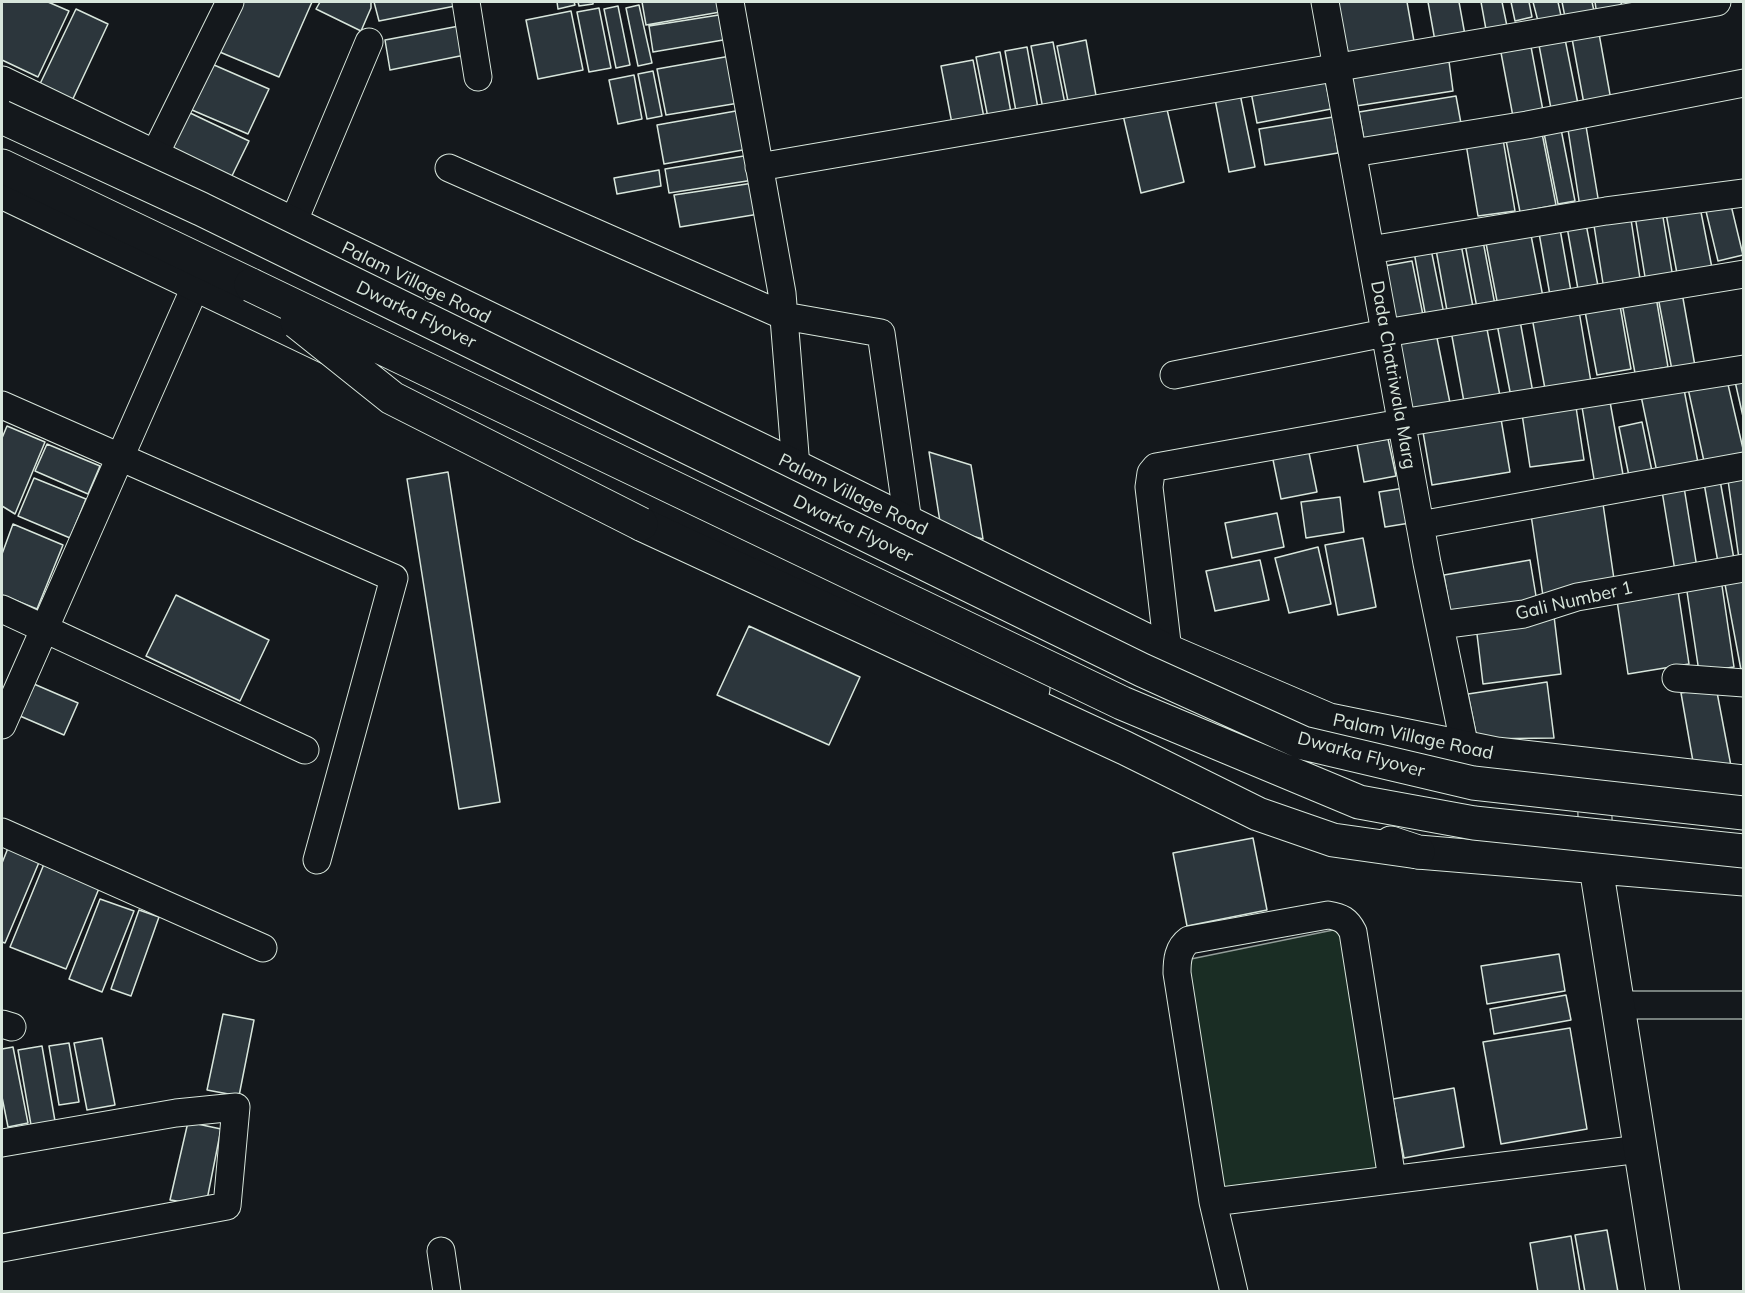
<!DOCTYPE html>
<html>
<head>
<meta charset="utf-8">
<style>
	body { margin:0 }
	#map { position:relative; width:1745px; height:1293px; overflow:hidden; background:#14181c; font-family:Mulish,sans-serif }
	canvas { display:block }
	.frame { position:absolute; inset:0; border:3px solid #d8e6dc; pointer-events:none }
</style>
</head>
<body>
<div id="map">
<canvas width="1745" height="1293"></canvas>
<div class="frame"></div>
</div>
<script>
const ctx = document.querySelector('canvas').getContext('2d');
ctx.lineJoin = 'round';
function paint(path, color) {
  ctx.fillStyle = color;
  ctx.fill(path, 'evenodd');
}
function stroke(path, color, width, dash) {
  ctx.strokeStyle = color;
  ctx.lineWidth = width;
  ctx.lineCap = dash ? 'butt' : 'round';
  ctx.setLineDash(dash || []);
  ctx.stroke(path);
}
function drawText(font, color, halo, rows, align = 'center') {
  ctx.font = font + ' Mulish,sans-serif';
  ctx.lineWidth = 4.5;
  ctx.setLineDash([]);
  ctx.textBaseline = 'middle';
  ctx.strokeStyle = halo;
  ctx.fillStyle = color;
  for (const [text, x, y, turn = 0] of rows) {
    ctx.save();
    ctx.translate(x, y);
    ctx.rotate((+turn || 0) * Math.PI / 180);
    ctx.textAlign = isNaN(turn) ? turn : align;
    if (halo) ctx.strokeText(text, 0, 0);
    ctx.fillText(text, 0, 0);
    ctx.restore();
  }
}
const green = new Path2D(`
	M1343,928l40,244 -160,19 -37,-231z`);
paint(green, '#1a2d24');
stroke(green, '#939e99', 1.5);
const building = new Path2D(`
	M2,2h46l21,9 -31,66 -36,-17z
	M236,2h76l-33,75 -64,-27z
	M320,2h51v6l-10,23 -45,-22z
	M374,2h80l1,4 -76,15z
	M557,2h17l1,3 -17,4z
	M578,2h15v2l-14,2z
	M642,2h83l1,9 -80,14z
	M1334,2h73l8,45 -70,14z
	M1428,2h31l6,33 -30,6z
	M1481,2h21l6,29 -21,4z
	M1511,2h18l3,15 -17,4z
	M1533,2h25l4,18 -23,5z
	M1562,2h30l2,9 -29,6z
	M1595,2h26l2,9 -26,4z
	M639,5l13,58 -14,3 -12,-58z
	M618,6l12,59 -14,3 -12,-59z
	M599,8l12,60 -22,4 -12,-60z
	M76,9l32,15 -37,79 -33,-15z
	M571,11l12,59 -45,9 -12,-59z
	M725,14l4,25 -76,13 -4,-26z
	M459,26l6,29 -75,15 -5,-30z
	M1598,28l13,72 -27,4 -13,-71z
	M1564,34l15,75 -27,5 -14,-74z
	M1529,36l15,80 -30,6 -15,-80z
	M1086,40l11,61 -28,5 -12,-60z
	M1053,42l12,62 -22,5 -12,-63z
	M1027,47l12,67 -22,3 -12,-66z
	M1000,52l12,66 -23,5 -13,-66z
	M1448,54l5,37 -97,15 -4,-37z
	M736,55l9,47 -79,13 -9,-46z
	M973,60l12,63 -32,6 -12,-63z
	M205,61l64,28 -21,45 -63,-27z
	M653,71l9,45 -15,3 -9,-45z
	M634,75l8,44 -24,5 -9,-44z
	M1325,78l6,31 -74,14 -6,-31z
	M1239,89l16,78 -26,5 -15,-78z
	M1456,96l6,33 -97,16 -6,-33z
	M1166,105l18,77 -43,11 -18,-78z
	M747,109l7,39 -90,16 -7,-39z
	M186,111l63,30 -21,43 -63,-30z
	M1333,117l5,36 -73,12 -6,-36z
	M1585,120l14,84 -19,3 -13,-84z
	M1560,124l15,77 -17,3 -15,-76z
	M1541,128l15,77 -36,7 -15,-77z
	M1502,133l13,78 -37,5 -13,-78z
	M756,154l4,25 -91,14 -4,-24z
	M659,170l2,16 -44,8 -3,-16z
	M760,182l5,31 -85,14 -6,-32z
	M1730,201l13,54 -25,6 -13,-54z
	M1699,202l14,71 -35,6 -13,-71z
	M1662,211l11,67 -27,5 -11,-67z
	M1630,213l11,72 -37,5 -11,-71z
	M1586,224l13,67 -20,4 -12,-68z
	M1560,229l12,68 -21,4 -12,-68z
	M1530,230l13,67 -45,9 -13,-68z
	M1460,239l14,73 -26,4 -13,-72z
	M1483,241l12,64 -18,3 -12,-64z
	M1431,249l13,65 -18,4 -12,-66z
	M1412,261l12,59 -28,6 -12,-60z
	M1681,287l14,79 -23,4 -15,-78z
	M1655,291l13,76 -33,6 -14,-75z
	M1619,300l12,69 -34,6 -13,-69z
	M1578,305l13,77 -46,7 -14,-77z
	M1519,315l14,78 -22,4 -15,-78z
	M1486,324l14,72 -36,6 -13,-71z
	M1436,333l15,75 -44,9 -15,-75z
	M1744,375v46l-10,-44z
	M1726,376l18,77 -39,13 -18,-82z
	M1683,384l16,84 -41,9 -18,-86z
	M1609,396l16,90 -29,5 -15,-90z
	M1576,407l8,53 -54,7 -8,-53z
	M1501,419l9,53 -78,13 -9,-53z
	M1642,422l12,59 -23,5 -12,-59z
	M7,426l38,16 -30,72 -13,-8v-68z
	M1388,439l8,37 -32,6 -7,-38z
	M1307,443l10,49 -36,7 -10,-49z
	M47,444l53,22 -12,28 -53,-23z
	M929,452l42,13 12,74 -42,-11z
	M1744,471v87l-5,1 -12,-86z
	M448,472l52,330 -41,7 -52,-330z
	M34,478l52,21 -16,39 -52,-22z
	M1720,480l15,85 -16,3 -15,-85z
	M1684,487l14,87 -22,3 -14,-86z
	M1404,488l6,35 -25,4 -6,-35z
	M1340,497l4,35 -38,6 -5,-36z
	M1602,497l13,89 -72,10 -13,-88z
	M1277,513l7,34 -52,11 -7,-35z
	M13,524l50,21 -26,64 -35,-14v-41z
	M1363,538l13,69 -38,8 -13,-70z
	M1318,547l13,57 -42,9 -14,-55z
	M1260,560l9,40 -54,11 -9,-40z
	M1530,560l7,42 -86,15 -7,-42z
	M1744,575v94l-3,1 -17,-91z
	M1721,579l13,88 -35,5 -13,-87z
	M1677,584l12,80 -61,10 -12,-80z
	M176,595l93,45 -29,61 -94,-45z
	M1554,616l7,58 -78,10 -7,-58z
	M749,626l111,51 -31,68 -112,-50z
	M27,681l51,22 -14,32 -51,-22z
	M1547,682l7,56 -77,1 -9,-45z
	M1716,687l15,79 -36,7 -14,-80z
	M1253,838l14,72 -80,16 -14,-73z
	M8,848l32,12 -35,83 -3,-1v-79z
	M44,864l56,22 -34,83 -56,-22z
	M100,899l34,12 -32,81 -33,-13z
	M139,910l20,7 -28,79 -20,-7z
	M1559,954l6,37 -78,13 -6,-38z
	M1566,995l5,25 -77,14 -4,-25z
	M223,1014l31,6 -15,76 -32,-6z
	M1570,1028l17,101 -86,15 -18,-102z
	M102,1038l13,67 -28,5 -13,-67z
	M69,1043l10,59 -20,3 -10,-59z
	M42,1046l13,75 -24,4 -13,-75z
	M13,1047l15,76 -20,4 -6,-30v-48z
	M1454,1088l10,59 -60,11 -11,-59z
	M188,1122l33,7 -15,76 -36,-5z
	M1607,1230l11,62h-33l-10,-57z
	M1571,1236l9,56h-42l-8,-49z`);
paint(building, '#2c363c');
stroke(building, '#d8e6dc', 1.5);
const minor = new Path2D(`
	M466,2l12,75
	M730,2l52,291 14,174
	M1325,2l102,561 38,185
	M1353,153l174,-28 217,-42
	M154,156l76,-154
	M759,167l958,-165
	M449,168l335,148 97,17 27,189
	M293,223l76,-181
	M1370,250l236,-39 138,-18
	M1174,375l211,-42 359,-59
	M2,405l392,173 -77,282
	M1420,525l324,-59
	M2,609l303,141
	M1440,625l84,-11 53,-17 167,-29
	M1168,651l-19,-164 2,-14 5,-6 245,-44 343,-54
	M1676,678l68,5
	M2,725l194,-440
	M2,832l261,116
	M1618,1005h126
	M2,1024l10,3
	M2,1143l174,-30 60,-6 -9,99 -225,42
	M1213,1202l-36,-229c0,-13 1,-25 12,-33l139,-25c13,2 19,5 25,17l39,247
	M441,1251l6,41
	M1234,1292l-21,-90 427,-53`);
const tertiary = new Path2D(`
	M2,83l794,384 372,184 161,69 167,34 248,28
	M2,192l423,202 218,100 390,195
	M1594,768l2,99 67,425
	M1391,843l27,9 326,27`);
const primary = new Path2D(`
	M2,166l249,119
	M641,524l484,224 133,66 75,26 85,12`);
stroke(minor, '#d8e6dc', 29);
stroke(tertiary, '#d8e6dc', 35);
stroke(primary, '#d8e6dc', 35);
stroke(minor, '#14181c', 27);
stroke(tertiary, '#14181c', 33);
stroke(primary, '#14181c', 33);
const primaryBridge = new Path2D(`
	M2,117l199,92 941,461 161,73 170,40 271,30
	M251,285l871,418 237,99 115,21 270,28
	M297,322l95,76 249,126`);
stroke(primaryBridge, '#d8e6dc', 35, []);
stroke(primaryBridge, '#14181c', 33);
drawText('18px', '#d8e6dc', '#14181c', [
	["Palam Village Road",416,283,26],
	["Dwarka Flyover",416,315,26],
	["Dada Chatriwala Marg",1393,375,80],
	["Palam Village Road",853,495,26],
	["Dwarka Flyover",853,529,26],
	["Gali Number 1",1574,601,-13],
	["Palam Village Road",1413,737,12],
	["Dwarka Flyover",1361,755,15]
]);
</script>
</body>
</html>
